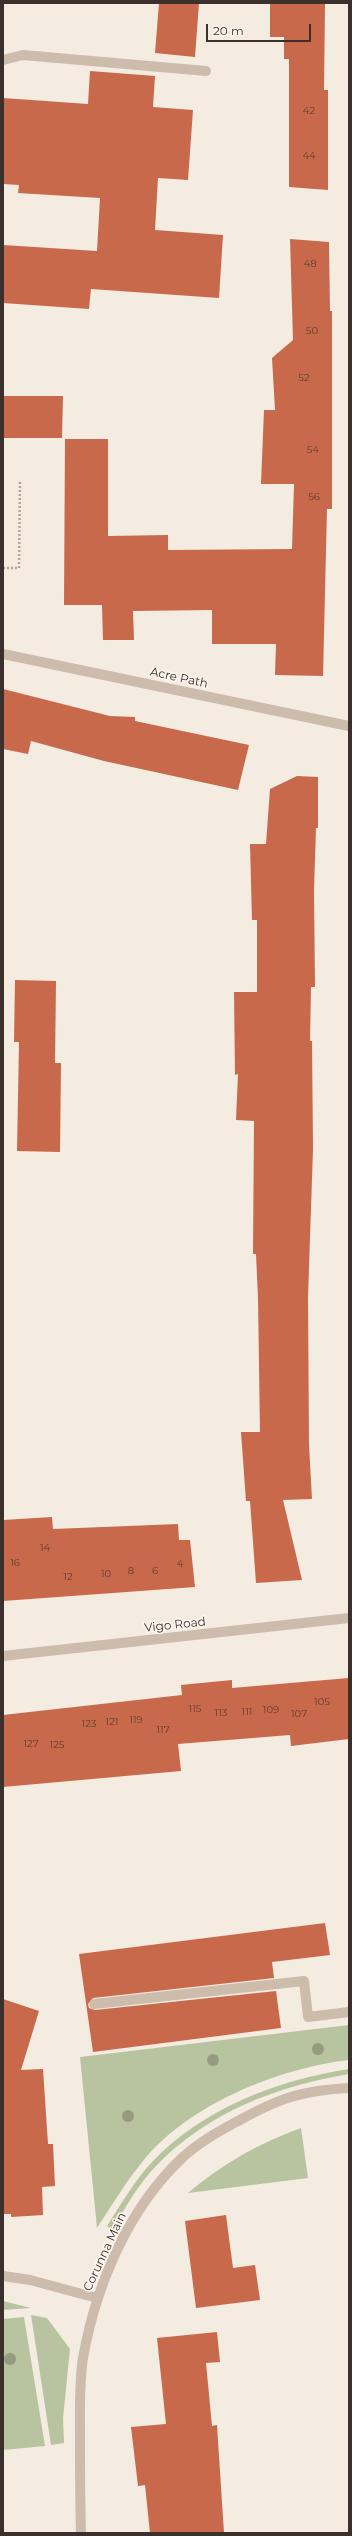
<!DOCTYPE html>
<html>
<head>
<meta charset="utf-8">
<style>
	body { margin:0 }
	#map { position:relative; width:352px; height:2536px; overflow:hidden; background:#f4ebe1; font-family:Montserrat,sans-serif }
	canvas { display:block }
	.frame { position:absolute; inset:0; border:4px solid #3b302b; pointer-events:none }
	.scale { position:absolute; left:206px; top:24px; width:105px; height:18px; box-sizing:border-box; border:2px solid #3b302b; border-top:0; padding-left:5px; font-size:12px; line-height:14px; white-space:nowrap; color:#3b302b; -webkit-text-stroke:3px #fbf5ee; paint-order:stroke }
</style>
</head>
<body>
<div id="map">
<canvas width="352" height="2536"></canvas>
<div class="frame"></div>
<div class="scale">20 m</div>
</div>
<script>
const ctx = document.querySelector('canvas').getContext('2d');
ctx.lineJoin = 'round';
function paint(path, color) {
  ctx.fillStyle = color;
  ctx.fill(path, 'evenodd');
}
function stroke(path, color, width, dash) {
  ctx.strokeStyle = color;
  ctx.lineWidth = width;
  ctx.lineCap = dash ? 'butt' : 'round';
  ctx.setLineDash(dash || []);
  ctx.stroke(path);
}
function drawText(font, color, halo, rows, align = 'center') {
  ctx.font = font + ' Montserrat,sans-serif';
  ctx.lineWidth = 3.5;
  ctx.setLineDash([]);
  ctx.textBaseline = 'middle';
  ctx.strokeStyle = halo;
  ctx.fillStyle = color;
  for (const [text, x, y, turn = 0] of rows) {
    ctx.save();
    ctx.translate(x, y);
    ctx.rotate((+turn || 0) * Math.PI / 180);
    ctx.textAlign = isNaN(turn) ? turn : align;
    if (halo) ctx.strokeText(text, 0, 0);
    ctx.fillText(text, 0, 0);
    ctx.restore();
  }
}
paint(new Path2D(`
	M349,2025v35c-70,8 -160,44 -206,101 -17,21 -31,44 -46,67l-17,-171z
	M349,2069v5c-72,12 -143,39 -194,93 -17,18 -30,41 -43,63l-5,-4c14,-22 28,-46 46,-65 51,-53 125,-81 196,-92z
	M301,2128l7,50 -120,15c34,-29 71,-50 113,-65z
	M3,2301l28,7 -28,2z
	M31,2315l16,3 23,31 -7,69 1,25 -13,2z
	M24,2317l21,129 -42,4v-131z`), '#b8c4a0');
paint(new Path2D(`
	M159,3h40l-4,54 -40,-4z
	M270,3h55l-1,87h4v100l-39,-3v-128h-5v-22h-14z
	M90,71l65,5 -2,31 40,3 -5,70 -30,-2 -3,52 68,5 -4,63 -128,-9 -2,20 -86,-6v-58l94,6 3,-53 -82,-5 1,-8 -16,-1v-86l85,6z
	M290,239l39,3 1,69h2v198h-5l-4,167 -48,-1 1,-31h-64v-34l-79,1 1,29h-31l-1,-35h-38l1,-166h43v97l60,-1v15l124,-1 2,-65h-33l3,-74h11l-3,-52 21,-18z
	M3,396h60l-1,42h-59z
	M3,689l107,27 25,1v4l114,24 -11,45 -134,-29 -73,-20 -3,13 -25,-5z
	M297,776l21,1v51h-2l-2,62 1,97h-4l-1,54h2l1,108 -5,148 1,148 3,54 -29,1 19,80 -46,3 -6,-82h-4l-5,-69h19l-2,-134 -2,-44h-3l1,-133 -18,-1 2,-46 -3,1 -1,-83h23v-72h-5l-2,-76h16l4,-55z
	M15,980l41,1 -1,82h6l-1,89 -43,-1 2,-109h-5z
	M52,1517l1,12 125,-5 1,16h11l5,47 -192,14v-81z
	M349,1678v61l-58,7 -1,-11 -112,9 3,27 -178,16v-72l179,-20 -1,-10 51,-5v8z
	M325,1923l5,32 -58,7 2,16 -181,20 -5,6 1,4 6,2 181,-19 5,37 -188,24 -14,-98z
	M3,1999l36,12 -18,59 22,-1 5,75h5l2,42 -13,1 1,28 -32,2v-3h-8z
	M226,2215l7,53 22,-3 5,35 -64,8 -11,-87z
	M217,2332l3,30 -14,1 6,63 5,-1 7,108h-74l-5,-48 -7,1 -7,-59 35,-3 -9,-86z`), '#c8694b');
stroke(new Path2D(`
	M3,568h16l1,-87`), '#b9a596', 2.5, [2, 2]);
stroke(new Path2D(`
	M3,60l20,-5 183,16
	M3,654l346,72
	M3,1656l346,-38
	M94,2004l210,-23 4,36 41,-5
	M3,2276l27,4 67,18
	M81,2533c-1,-32 -1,-65 -1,-97 0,-25 -1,-53 3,-78 13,-73 45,-149 99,-200 17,-16 36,-26 56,-37 40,-22 64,-31 111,-33`), '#cdbbac', 10);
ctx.fillStyle = '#969b7f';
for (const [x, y] of [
	[318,2049],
	[213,2060],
	[128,2116],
	[10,2359]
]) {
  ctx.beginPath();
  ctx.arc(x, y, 6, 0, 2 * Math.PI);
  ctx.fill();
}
drawText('10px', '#5e3e33', null, [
	["42",309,111],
	["44",309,156],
	["48",310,264],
	["50",312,331],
	["52",304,378],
	["54",313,450],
	["56",314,497],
	["14",45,1548],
	["16",15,1563],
	["4",180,1564],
	["8",131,1571],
	["6",155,1571],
	["10",106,1574],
	["12",68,1577],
	["105",322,1702],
	["115",195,1709],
	["109",271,1710],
	["111",247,1712],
	["113",221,1713],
	["107",299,1714],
	["119",136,1720],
	["121",112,1722],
	["123",89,1724],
	["117",163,1730],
	["127",31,1744],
	["125",57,1745]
]);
drawText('12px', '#3b302b', '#fbf5ee', [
	["Acre Path",179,678,12],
	["Vigo Road",175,1625,-6],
	["Corunna Main",105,2252,-65]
]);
</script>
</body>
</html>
